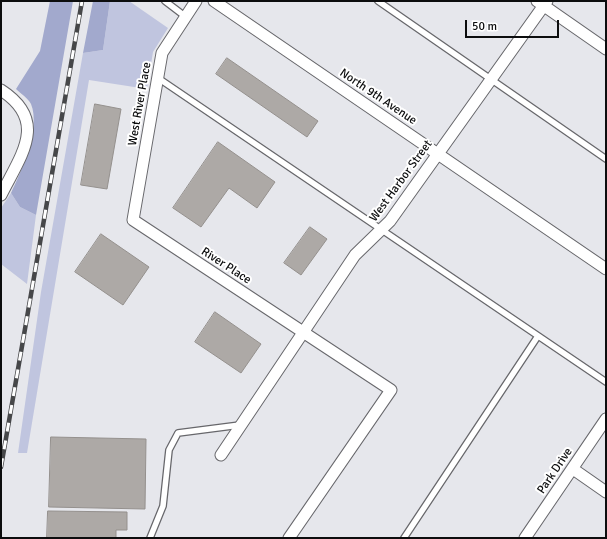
<!DOCTYPE html>
<html>
<head>
<meta charset="utf-8">
<style>
	body { margin:0 }
	#map { position:relative; width:607px; height:539px; overflow:hidden; background:#e6e7ec; font-family:Signika,sans-serif }
	canvas { display:block }
	.frame { position:absolute; inset:0; border:2px solid #0c0d0e; pointer-events:none }
	.scale { position:absolute; left:465px; top:20px; width:94px; height:18px; box-sizing:border-box; border:2px solid #0c0d0e; border-top:0; padding-left:5px; font-size:12px; line-height:14px; white-space:nowrap; color:#0c0d0e; -webkit-text-stroke:3px #fff; paint-order:stroke }
</style>
</head>
<body>
<div id="map">
<canvas width="607" height="539"></canvas>
<div class="frame"></div>
<div class="scale">50 m</div>
</div>
<script>
const ctx = document.querySelector('canvas').getContext('2d');
ctx.lineJoin = 'round';
function paint(path, color) {
  ctx.fillStyle = color;
  ctx.fill(path, 'evenodd');
}
function stroke(path, color, width, dash) {
  ctx.strokeStyle = color;
  ctx.lineWidth = width;
  ctx.lineCap = dash ? 'butt' : 'round';
  ctx.setLineDash(dash || []);
  ctx.stroke(path);
}
function drawText(font, color, halo, rows, align = 'center') {
  ctx.font = font + ' Signika,sans-serif';
  ctx.lineWidth = 4;
  ctx.setLineDash([]);
  ctx.textBaseline = 'middle';
  ctx.strokeStyle = halo;
  ctx.fillStyle = color;
  for (const [text, x, y, turn = 0] of rows) {
    ctx.save();
    ctx.translate(x, y);
    ctx.rotate((+turn || 0) * Math.PI / 180);
    ctx.textAlign = isNaN(turn) ? turn : align;
    if (halo) ctx.strokeText(text, 0, 0);
    ctx.fillText(text, 0, 0);
    ctx.restore();
  }
}
paint(new Path2D(`
	M110,1h19l39,27 -15,24 -6,37 -58,-9 -62,373h-9l23,-161 42,-239 20,-3z
	M11,193l9,14 16,8 -9,69 -26,-20v-56z`), '#c0c5df');
paint(new Path2D(`
	M50,1h23l-37,214 -16,-8 -9,-14c10,-21 30,-65 20,-89 -3,-6 -11,-11 -15,-15l24,-38z
	M93,1h17l-7,49 -20,3z`), '#a2a9cd');
const building = new Path2D(`
	M227,58l91,63 -11,16 -91,-63z
	M95,104l26,5 -14,80 -26,-4z
	M218,142l57,40 -18,26 -28,-20 -28,39 -28,-19z
	M310,227l17,12 -26,36 -17,-12z
	M101,234l48,33 -26,38 -48,-33z
	M215,312l46,32 -20,29 -46,-31z
	M51,437l95,2 -1,70 -96,-2z
	M48,511l79,1v18h-11v8h-69z`);
paint(building, '#ada9a6');
stroke(building, '#94908d', 1);
const service = new Path2D(`
	M165,1l21,16
	M378,1l228,158
	M158,78l448,304
	M150,538l13,-32 6,-56 9,-17 62,-8
	M404,538l134,-202`);
const minor = new Path2D(`
	M196,1l-34,52 -29,167 258,170 -102,148
	M214,1l392,268
	M537,1l69,48
	M1,90c48,31 20,65 0,105
	M221,455l134,-200 35,-34 157,-220
	M573,469l33,23
	M525,538l81,-119`);
stroke(service, '#67676b', 8);
stroke(minor, '#67676b', 13);
stroke(service, '#fff', 5.5);
stroke(minor, '#fff', 11);
const rail = new Path2D(`
	M1,467l81,-466`);
stroke(rail, '#464749', 4.5);
stroke(rail, '#fff', 3, [9]);
drawText('12px', '#0c0d0e', '#fff', [
	["North 9th Avenue",378,97,34],
	["West River Place",140,104,-80],
	["West Harbor Street",401,181,-54],
	["River Place",226,266,33],
	["Park Drive",555,471,-56]
]);
</script>
</body>
</html>
